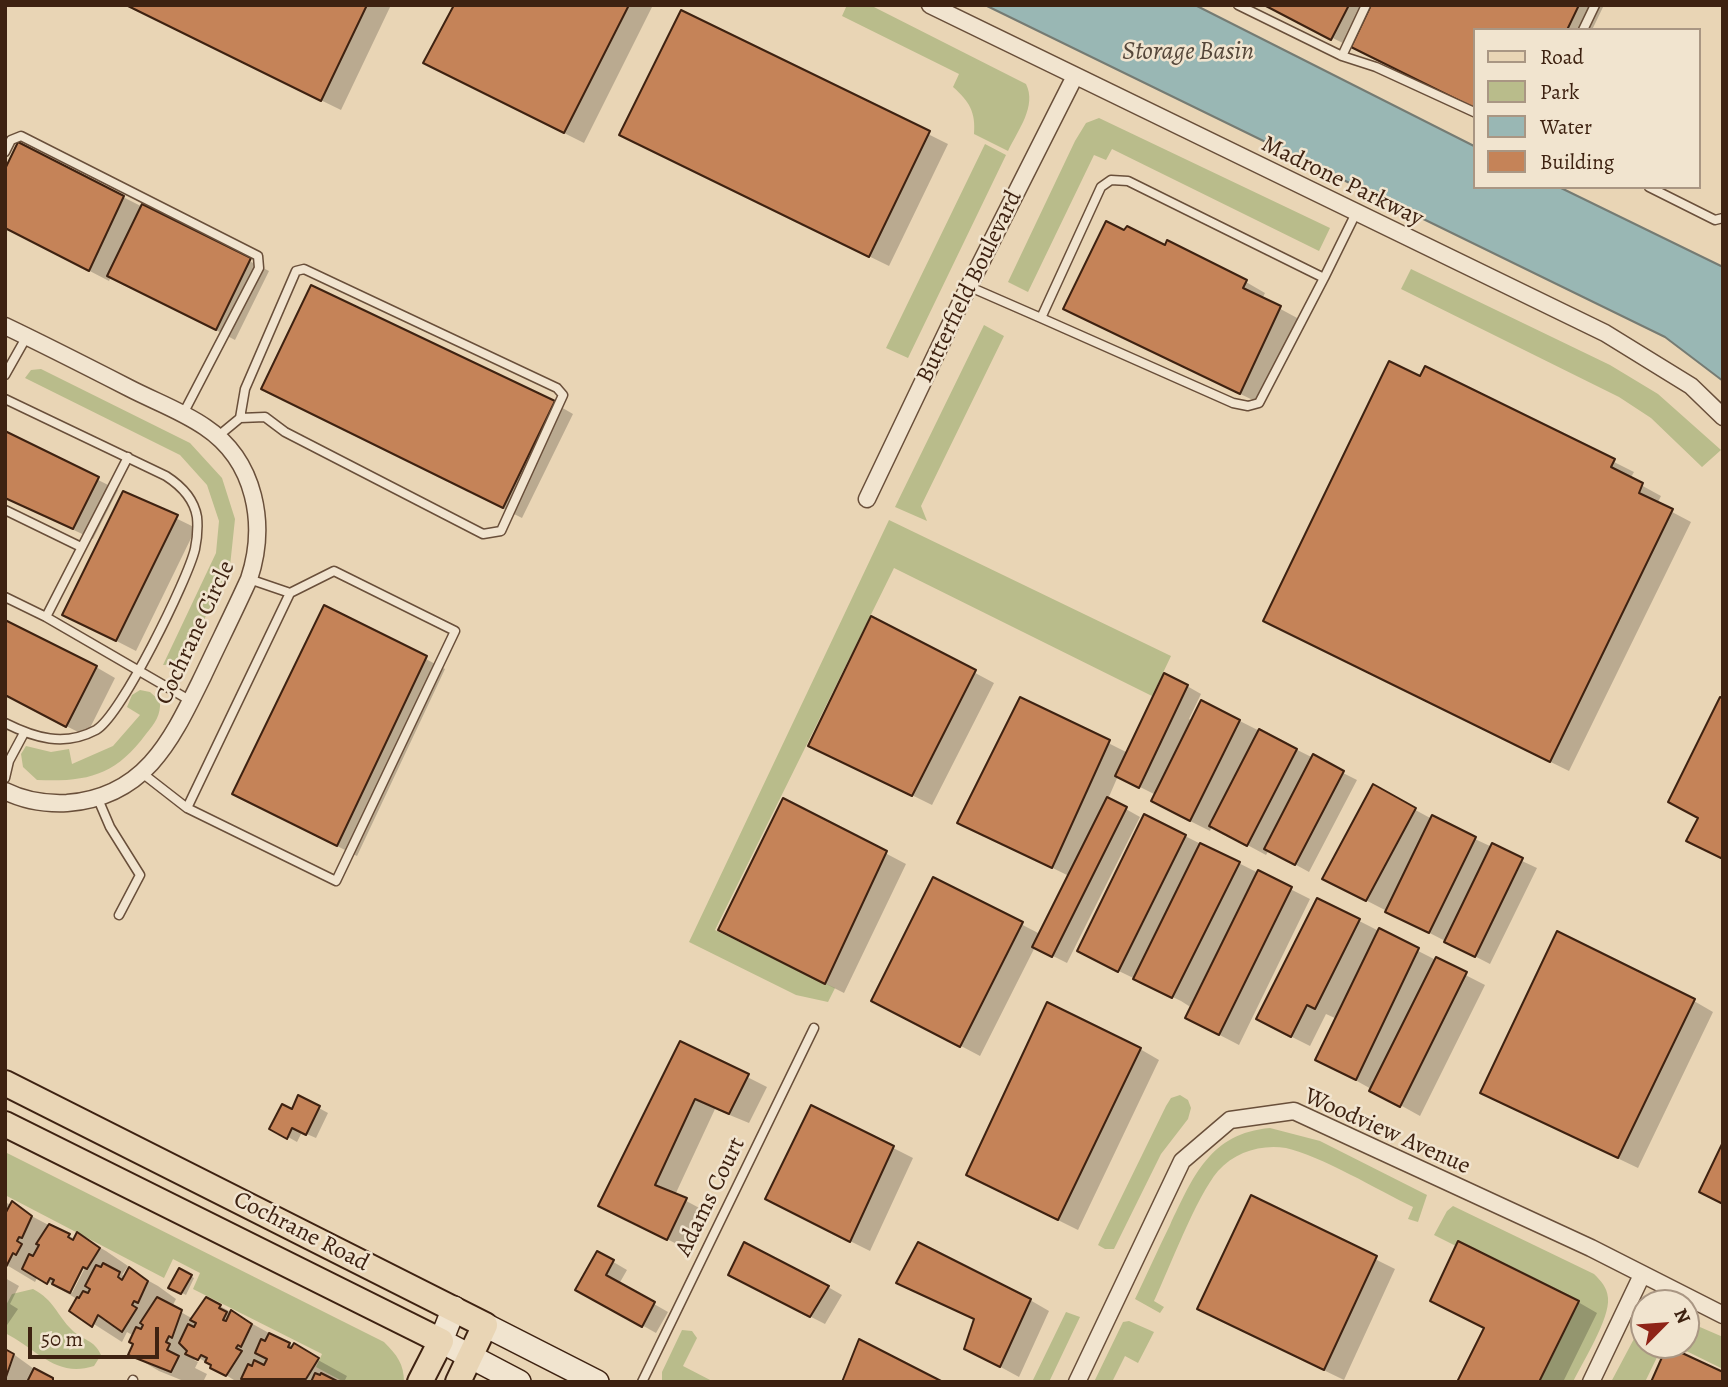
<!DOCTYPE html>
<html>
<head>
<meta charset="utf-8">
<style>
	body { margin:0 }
	#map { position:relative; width:1728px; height:1387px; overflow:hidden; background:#e9d5b5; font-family:Alegreya,serif }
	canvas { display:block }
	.frame { position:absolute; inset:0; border:7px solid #3e2211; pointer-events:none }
	.legend { position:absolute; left:1473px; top:28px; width:228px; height:161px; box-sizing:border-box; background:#f1e4cf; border:2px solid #a99683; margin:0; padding:9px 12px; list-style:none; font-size:21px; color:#3e2211 }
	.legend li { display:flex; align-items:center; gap:14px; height:35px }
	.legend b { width:35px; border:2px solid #a99683 }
	.north { position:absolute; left:1630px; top:1289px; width:70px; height:70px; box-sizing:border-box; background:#f1e4cf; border:2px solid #a99683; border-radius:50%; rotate:65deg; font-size:19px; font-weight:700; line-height:28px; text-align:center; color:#3e2211 }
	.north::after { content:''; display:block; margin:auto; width:24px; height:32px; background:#8f2418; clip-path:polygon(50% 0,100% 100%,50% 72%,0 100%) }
	.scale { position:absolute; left:28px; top:1327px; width:131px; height:32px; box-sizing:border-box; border:4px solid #3e2211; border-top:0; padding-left:9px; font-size:21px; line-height:24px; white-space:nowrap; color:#3e2211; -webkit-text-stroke:5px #f1e4cf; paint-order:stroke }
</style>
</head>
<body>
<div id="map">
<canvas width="1728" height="1387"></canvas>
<div class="frame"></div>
<ul class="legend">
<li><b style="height:9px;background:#e9d5b5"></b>Road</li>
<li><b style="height:19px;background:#b9bc8b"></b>Park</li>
<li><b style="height:19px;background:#99b7b4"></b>Water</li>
<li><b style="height:19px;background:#c58358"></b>Building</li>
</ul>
<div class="north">N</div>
<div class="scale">50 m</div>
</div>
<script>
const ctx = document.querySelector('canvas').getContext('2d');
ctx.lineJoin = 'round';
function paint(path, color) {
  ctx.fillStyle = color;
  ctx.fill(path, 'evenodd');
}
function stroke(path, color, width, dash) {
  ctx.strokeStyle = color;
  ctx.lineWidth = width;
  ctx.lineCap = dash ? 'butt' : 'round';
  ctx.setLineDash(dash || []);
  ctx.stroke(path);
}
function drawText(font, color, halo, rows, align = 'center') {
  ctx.font = font + ' Alegreya,serif';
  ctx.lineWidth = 5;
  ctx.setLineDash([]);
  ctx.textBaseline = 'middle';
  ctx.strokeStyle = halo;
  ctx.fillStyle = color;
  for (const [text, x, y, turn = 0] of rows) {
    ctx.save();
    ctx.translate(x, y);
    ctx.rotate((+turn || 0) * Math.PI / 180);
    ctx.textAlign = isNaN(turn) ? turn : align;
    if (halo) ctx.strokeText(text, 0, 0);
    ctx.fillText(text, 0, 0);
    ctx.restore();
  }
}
paint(new Path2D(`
	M847,5h23l156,79c11,22 -8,46 -18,67l-34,-17c2,-22 -5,-33 -21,-47l6,-13 -117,-58z
	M1099,118l231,110 -11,23 -207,-102 -6,11 -12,-5 -66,137 -20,-10 67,-141 11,-18z
	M985,144l21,11 -98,203 -22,-10z
	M1411,269l199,96 48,29 63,56 -19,17 -51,-49 -32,-21 -218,-108z
	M984,325l20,11 -83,170 6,15 -32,-14z
	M41,369l149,74 32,35 13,41 -5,47 -43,89 -9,9 -15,1 53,-112 3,-32 -12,-36 -27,-30 -155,-77 6,-8z
	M889,520l282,136 -19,40 -258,-128 -179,362 120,58 -7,14 -32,-7 -107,-53z
	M140,690l10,2 10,9c1,14 -5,22 -14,33 -31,42 -59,48 -109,46l-14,-13 -2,-13 5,-8 25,6 18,-3 3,15 41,-18 27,-31 -13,-8 5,-12z
	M1180,1095l8,5 3,8 -3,11 -27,35 -47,95h-9l-7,-4 68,-139 5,-8z
	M1270,1128l50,13 107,54 -9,27 -10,-3 5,-12c-33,-16 -94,-52 -127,-59 -25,-4 -51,4 -68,23 -22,26 -48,96 -64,130l10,6 -4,6 -25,-14c12,-25 23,-50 35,-74 23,-48 40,-92 100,-97z
	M5,1152l379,190c13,13 20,22 20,40h-60l-28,-15 6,-13 -129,-65 7,-16 -27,-14 -9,19 -159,-83z
	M1453,1206l141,68c7,7 13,13 14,24 2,21 -25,63 -35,84h-33l39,-81 -120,-59 -3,4 -22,-11 13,-24z
	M33,1289c22,12 23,25 39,41 11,11 22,9 29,25l-7,11c-38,12 -56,-16 -89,-33v-26l7,-13z
	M1066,1312l14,5 -31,65h-17z
	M1644,1320v25h24l-7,4 -16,33h-34z
	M1129,1321l25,11 -16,31 -13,-7 -13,26h-18l29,-60z
	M1686,1321l37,16v32l-49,-24h12z
	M682,1330l10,1 5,7 -14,28 31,16h-52v-10z`), '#b9bc8b');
const water = new Path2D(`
	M985,5h210l279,141v41h85l164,80v114l-58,-44z`);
paint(water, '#99b7b4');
stroke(water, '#757b73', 2);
paint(new Path2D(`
	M126,5h265l-50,105z
	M455,5h198l-69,138 -140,-70z
	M1265,5h339l-12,25h-118v77z
	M682,12l266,132 -59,122 -268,-131z
	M123,197l146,74 -34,69 -124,-64 -2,5 -104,-54z
	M1246,282l19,11 -3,6 37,20 -40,84 -174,-84z
	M1426,368l208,104 -4,7 31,17 -4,8 34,18 -122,249 -285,-140z
	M263,388l291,15 19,11 -51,104z
	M5,433l113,57 -25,49 -88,-41z
	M124,493l72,35 -60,123 -72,-37z
	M325,607l120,62 -88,187 -104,-52z
	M872,618l122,65 -62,122 -122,-60z
	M96,667l19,11 -29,58 -81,-41z
	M1187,686l14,8 -12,25 4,2 9,-19 155,78 -48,92 -40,-22 -3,5 -54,-29 -2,5 -38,-19 -16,-17 -38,-19 -10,23 32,18 -73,146 -32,-16 -55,109 -89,-47 43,-130 106,55 29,-58 -110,-54 62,-123 107,54z
	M1373,787l59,32 105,49 -47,96 -146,-75z
	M784,800l122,64 -62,129 -105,-53z
	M1185,836l125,63 -71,146 -52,-27 5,-10 -11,-7 -83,-40z
	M1318,900l167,85 -65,131 -83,-46v-51l-11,-5 -16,32 -32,-16z
	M1694,1001l19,11 -75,156 -136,-65z
	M680,1043l87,44 -18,36 -34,-14 -40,86 30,16 -18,38 -87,-43z
	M1140,1049l19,11 -81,170 -91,-45z
	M299,1097l29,16 -12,25 -14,-6 -5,10 -25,-14 20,-17z
	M812,1107l101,51 -43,93 -84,-42z
	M1252,1198l143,71 -51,111 -126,-61z
	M5,1202l70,37 2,-4 29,16 22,15 -6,9 4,2 3,-7 29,16 18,13 -4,8 21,12 27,-13 127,70 -3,6h-107l-41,-26 -2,4 4,2 -3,6 12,6 -4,8h-17l-27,-11 -29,-17 5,-11 -1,-7 -7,-4 -5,10 -50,-32 5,-11 -39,-23 -3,6 -30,-18zM86,1258l3,2 -17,33 -2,-3z
	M598,1253l29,17 -8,14 49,28 -12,21 -78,-44z
	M180,1270l14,8 -8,17 -15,-8z
	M5,1278l14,8 -9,18 8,5 -13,19z
	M744,1283l84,4 14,8 -17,29z
	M899,1283l131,17 19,11 -30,66 -33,-18 -11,-39z
	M1578,1302l19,11 -34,69h-104l27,-54z
	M5,1348l36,26 15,8h-51z`), '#0003');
const building = new Path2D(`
	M126,5h241l-46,96z
	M454,5h175l-65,128 -141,-70z
	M1264,5h85l-18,35z
	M1371,5h208l-12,25h-93v78l-123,-61z
	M681,10l249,121 -61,126 -250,-122z
	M18,142l106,54 -35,75 -84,-43v-59z
	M142,204l109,54 -35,72 -109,-54z
	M1106,221l18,9 3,-4 38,19 2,-5 80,40 -4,8 38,18 -41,88 -177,-85z
	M311,285l244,116 -52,107 -242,-119z
	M1389,361l31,15 5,-10 190,93 -4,8 32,16 -4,10 34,16 -123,253 -287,-141z
	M5,431l94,46 -26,52 -68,-31z
	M123,491l55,24 -62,126 -54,-26z
	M324,605l103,51 -90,190 -105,-52z
	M871,616l105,54 -64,126 -104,-50z
	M5,620l92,46 -31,61 -61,-32z
	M1164,673l24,12 -49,103 -24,-12z
	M1020,697l90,43 -58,128 -95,-45z
	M1720,697l3,1v161l-37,-18 12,-23 -30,-16z
	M1201,700l39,20 -50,101 -39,-20z
	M1259,729l38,20 -50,97 -38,-20z
	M1313,754l31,17 -49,94 -31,-16z
	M1373,784l43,24 -50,93 -44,-22z
	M1107,797l20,10 -75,150 -20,-10z
	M783,798l104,53 -62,133 -107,-54z
	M1144,814l42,21 -68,137 -41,-21z
	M1432,815l44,22 -47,96 -44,-21z
	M1200,843l40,19 -68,136 -39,-19z
	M1492,843l31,15 -48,99 -31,-15z
	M1258,870l34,17 -73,148 -34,-17z
	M933,877l90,45 -63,125 -89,-46z
	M1317,898l43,21 -45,90 -8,-4 -16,32 -35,-18z
	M1379,928l40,20 -63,132 -41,-20z
	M1557,931l138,68 -77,159 -138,-65z
	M1436,957l31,15 -67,135 -31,-16z
	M1047,1002l94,46 -83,172 -92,-45z
	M680,1041l69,33 -20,40 -34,-15 -40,86 32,13 -20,42 -69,-34z
	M298,1095l22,11 -14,29 -14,-7 -5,11 -18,-10 13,-25 10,5z
	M811,1105l83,41 -44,96 -85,-43z
	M1723,1142v62l-24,-12z
	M1251,1195l126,61 -53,114 -127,-61z
	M12,1201l20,15 -10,22 -3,-1 -2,4 5,3 -6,11 -3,-2 -7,14 -1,-53z
	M49,1224l21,10 -2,3 5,3 4,-8 23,16 -13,21 -4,-2 -13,26 -18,-9 2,-4 -4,-2 -3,6 -25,-15 7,-15 4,2 6,-11 -3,-1z
	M1458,1241l121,60 -40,81h-82l27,-54 -54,-27z
	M744,1242l85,44 -19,31 -82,-42z
	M918,1242l113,57 -31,68 -36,-18 10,-30 -78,-36z
	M597,1251l17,9 -8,15 49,27 -13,25 -67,-37z
	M103,1263l17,9 -2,5 4,3 7,-13 19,14 -10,22 -4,-2 -2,4 5,3 -15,24 -24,-17 -6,12 -23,-16 8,-14 2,1 4,-7 5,2 2,-4 -5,-3 11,-21 5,2z
	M179,1268l13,7 -11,19 -13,-6z
	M157,1297l25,13 -10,28 -3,-2 -3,6 4,2 -3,6 12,6 -8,16 -43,-17 5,-11 -4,-2 7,-15 5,2 2,-4 -3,-2z
	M206,1297l15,8 -2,3 8,4 -4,8 3,1 5,-11 21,14 -11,23 -3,-2 -2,3 6,3 -16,25 -16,-8 1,-3 -6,-3 2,-4 -6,-3 -3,5 -13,-6 2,-3 -8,-8 9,-19 6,3 2,-4 -6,-3z
	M269,1333l21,10 -2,4 3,1 3,-5 25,15 -13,21h-65l7,-15 4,2 2,-6 10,5 3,-6 -12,-6 6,-14 4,2z
	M859,1339l84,43h-101z
	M1667,1346l56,26v10h-72z
	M5,1349l9,5 -8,23 -1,-1z
	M34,1368l19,10v4h-26z
	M315,1373l5,2 1,-2 16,8 -26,1z`);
paint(building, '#c58358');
stroke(building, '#3e2211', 2);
const lane = new Path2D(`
	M1238,5l104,51 24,-51
	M1583,30l12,-25
	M1342,56l34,11 98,45
	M5,152l6,-12 10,-4 237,120 1,12 -76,146
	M1649,187l66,33 8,-2
	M970,287l71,31 60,-131 10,-7 17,1 196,97 32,-65
	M1041,318l192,85 15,3 11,-3 65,-125
	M5,375l22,-39
	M5,399l161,77c14,9 28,23 31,41 1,10 0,22 -2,32 -7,30 -74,167 -99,181 -32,17 -61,8 -91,-7
	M217,437l23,-19 25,-1 20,15 198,102 18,-3 62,-136 -6,-7 -253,-119 -8,2 -51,118 -5,29
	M5,510l76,37
	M334,571l121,60 -119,250 -149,-73 103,-215z
	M249,579l41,14
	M5,597l41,20 145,84
	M46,617l82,-160
	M142,773l45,35
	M5,778l4,-17 15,-28
	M98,799l12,28 30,48 -21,40
	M132,1382l1,-2
	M642,1382l172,-354`);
const street = new Path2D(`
	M930,5l675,328 86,53 32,31
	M5,326c42,20 83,41 124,62 25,13 53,23 76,39 51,34 62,98 44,152 -15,33 -31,65 -46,97 -31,63 -57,121 -136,127 -22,1 -42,-2 -62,-12
	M867,499l94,-197 114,-226
	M1077,1382l105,-221 48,-41 64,-9 297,137 132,67
	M1591,1382l51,-107`);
const secondary = new Path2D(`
	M454,1308l-13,33 78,41
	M485,1325l112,57`);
const primary = new Path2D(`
	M5,1083l480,242 -27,57
	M5,1124l436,217 -21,41`);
stroke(lane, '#694f3a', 11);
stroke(street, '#694f3a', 19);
stroke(secondary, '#3e2211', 26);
stroke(primary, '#3e2211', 28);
stroke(lane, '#f1e4cf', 8);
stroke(street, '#f1e4cf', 16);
stroke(secondary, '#f1e4cf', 23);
stroke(primary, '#e9d5b5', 24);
drawText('24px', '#3e2211', '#f1e4cf', [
	["Madrone Parkway",1342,182,26],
	["Butterfield Boulevard",970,287,-64],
	["Cochrane Circle",196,633,-65],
	["Woodview Avenue",1387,1132,24],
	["Adams Court",711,1197,-64],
	["Cochrane Road",301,1232,27]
]);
drawText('italic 26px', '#55473a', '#f1e4cf', [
	["Storage Basin",1188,53]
]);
</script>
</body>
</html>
